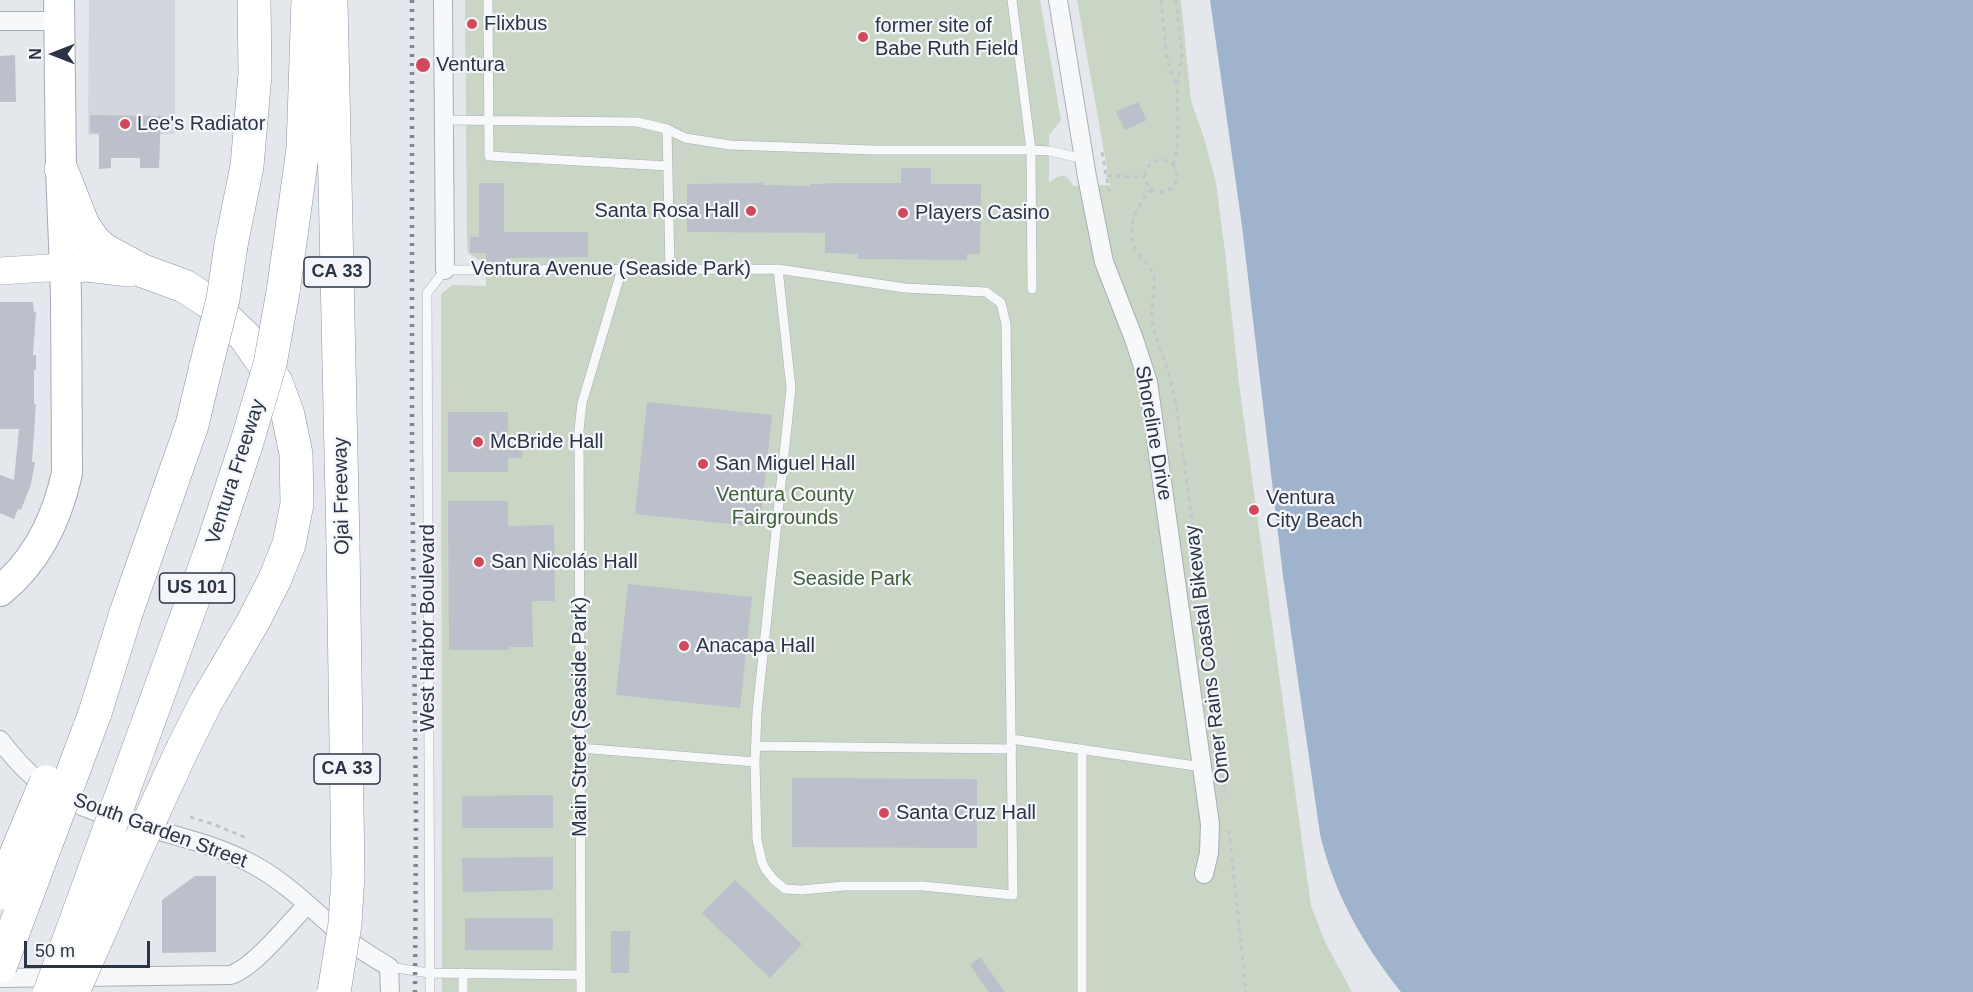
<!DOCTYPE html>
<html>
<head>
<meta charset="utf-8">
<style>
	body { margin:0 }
	#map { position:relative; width:1973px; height:992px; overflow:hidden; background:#e4e7ec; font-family:Arial,sans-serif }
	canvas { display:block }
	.north { position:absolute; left:24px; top:24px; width:60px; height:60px; -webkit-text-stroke:4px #f4f6f9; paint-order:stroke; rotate:270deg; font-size:16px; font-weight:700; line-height:24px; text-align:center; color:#2b3445 }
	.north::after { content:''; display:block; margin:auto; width:21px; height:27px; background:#2b3445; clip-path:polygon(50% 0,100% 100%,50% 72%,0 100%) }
	.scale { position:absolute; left:24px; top:941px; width:126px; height:27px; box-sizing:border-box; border:3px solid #2b3445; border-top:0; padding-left:8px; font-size:18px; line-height:21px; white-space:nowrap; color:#2b3445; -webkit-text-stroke:4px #f4f6f9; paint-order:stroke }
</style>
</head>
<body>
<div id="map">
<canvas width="1973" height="992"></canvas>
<div class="north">N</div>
<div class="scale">50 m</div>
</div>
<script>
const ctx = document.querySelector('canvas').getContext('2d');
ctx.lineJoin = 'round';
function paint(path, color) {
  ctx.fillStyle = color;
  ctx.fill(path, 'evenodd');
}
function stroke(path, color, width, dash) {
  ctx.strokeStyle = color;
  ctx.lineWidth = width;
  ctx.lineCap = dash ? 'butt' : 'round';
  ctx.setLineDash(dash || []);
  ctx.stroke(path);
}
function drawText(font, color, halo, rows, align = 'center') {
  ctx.font = font + ' Arial,sans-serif';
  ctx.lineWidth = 4.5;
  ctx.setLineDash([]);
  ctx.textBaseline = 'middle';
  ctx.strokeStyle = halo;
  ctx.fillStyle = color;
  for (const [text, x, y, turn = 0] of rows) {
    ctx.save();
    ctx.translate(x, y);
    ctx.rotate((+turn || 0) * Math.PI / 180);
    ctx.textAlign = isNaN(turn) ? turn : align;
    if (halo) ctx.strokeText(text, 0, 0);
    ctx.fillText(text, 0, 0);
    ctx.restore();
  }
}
paint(new Path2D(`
	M89,0h86v134l-87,1z`), '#d2d6de');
paint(new Path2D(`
	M465,0h575l21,120 -12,15v48c10,-8 17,-12 24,3l37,-1 -33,-185h104l10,101 14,40 11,42 9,69 14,132 72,522 15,38 26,48h-910l-1,-698 11,-9 34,1v-22l-18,-11 -1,-12z`), '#c9d6c5');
paint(new Path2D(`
	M1210,0h763v992h-572c-38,-48 -67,-98 -81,-158l-37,-258 -41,-350z`), '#9fb4cc');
paint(new Path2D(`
	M15,55l1,47h-16v-46z
	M1138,102l9,18 -22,10 -9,-18z
	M90,115l71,1 -2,52h-19v-10h-29v10l-12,1v-36h-9z
	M901,168h30v16h50l-1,70h-13v6l-109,-1v-5l-33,-1v-20l-138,-1v-48l76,-1v2l47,1v-2h15v-1h76z
	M479,183h25v49h84v25l-82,1v4h-20v-9h-16v-16h9z
	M0,302h33l1,10h2l-3,43h3v15h-2v34h2l-4,58h3l-4,22 -10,26 -3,-1 -4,10 -14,-6v-38l14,5 5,-51h-19z
	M647,402l125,13 -12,112 -125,-13z
	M448,412h60v30h14v16h-14v14h-60z
	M448,501h60v25l46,-1 1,76h-23l1,46h-24v3h-60z
	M628,584l124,13 -12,111 -124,-13z
	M792,778l185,1v69l-185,-1z
	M553,795v33h-91v-32z
	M553,857v33l-90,2 -1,-34z
	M195,876h21v76l-54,1v-53z
	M735,880l67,64 -32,34 -68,-65z
	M465,918h88v32h-88z
	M611,931h19l-1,42h-18z
	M980,957l25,35h-16l-19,-27z`), '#bbc0ca');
const service = new Path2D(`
	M488,0l1,156 179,10
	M1012,0l19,150 1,139
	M444,120l193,2 30,7 18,9 45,7 142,5h159l19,1 34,8
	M667,129l3,139
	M1011,739l191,28
	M756,746l256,3
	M579,748l176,14
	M1082,749v243
	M389,967l40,6 152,2
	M430,992l-3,-699 18,-23 333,-1 127,19 81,4 15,11 5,21 7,571 -90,-9h-79l-42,4 -17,-1 -11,-9 -8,-10 -4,-8 -5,-22 -2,-78 2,-50 34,-324 -13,-119
	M463,992v-19
	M581,992l-2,-562 3,-27 40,-134`);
const minor = new Path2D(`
	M443,0l2,270
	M1058,0l29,177 17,85 30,77 14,43 62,442 -1,29 -5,21
	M0,21h59
	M0,740c12,16 25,31 41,43 63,46 146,45 213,82 35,19 63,49 93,74 13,11 28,19 42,28l1,25
	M0,978l230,-3c24,-7 58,-51 77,-70`);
const secondary = new Path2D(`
	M0,271l64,-4`);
const primary = new Path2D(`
	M0,591c38,-31 57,-72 67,-118l-1,-179 -5,-125 -2,-169`);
const motorway = new Path2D(`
	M331,0l12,544
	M61,169l22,56 11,16 10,9 39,21 41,15 25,16 37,36 30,44 12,33 8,39 1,50 -8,40 -14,35 -22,43 -48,82 -22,44
	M231,245l16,-79 8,-92 -1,-74
	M64,267l23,-2 42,5
	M283,292l20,-143 5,-149
	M95,713l31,-100 66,-188 14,-59
	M145,731l65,-178 36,-108`);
stroke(service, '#a9aeb7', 10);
stroke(minor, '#a9aeb7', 20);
stroke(secondary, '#a9aeb7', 28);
stroke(primary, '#a3abb8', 32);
stroke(motorway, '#8b94a3', 34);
stroke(new Path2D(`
	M1161,0l6,60 9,26
	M1102,152l8,44
	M1145 176a16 16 0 1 1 32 0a16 16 0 1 1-32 0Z
	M1173,165l4,-15 1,-23 -1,-39 5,-32 -6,-56
	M1107,176l38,1
	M1152,189c-16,17 -28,40 -15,62 6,10 15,15 17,27 2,14 -4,28 -2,41 2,17 10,33 15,49 4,12 6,24 9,36l37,272 12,117
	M190,817l23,7 34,14
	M1229,830l17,162`), '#c2c5cb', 3, [4.5, 4.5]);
stroke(service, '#f7f8fa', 9);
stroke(minor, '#f7f8fa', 18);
stroke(secondary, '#fff', 27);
stroke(primary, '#fff', 30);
stroke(motorway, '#fff', 33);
stroke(new Path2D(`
	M412,0v448l4,369 -1,175`), '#7d8696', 4.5, [3, 6]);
const motorwayBridge = new Path2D(`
	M206,366l17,-67 8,-54
	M246,445l24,-81 13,-72
	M0,893l46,-111
	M0,967l95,-254
	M50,992l95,-261
	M73,992l57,-129 53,-115
	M334,992l11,-68 3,-49 -5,-331`);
stroke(motorwayBridge, '#8b94a3', 34, []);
stroke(motorwayBridge, '#fff', 33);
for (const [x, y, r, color] of [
	[472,24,6,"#d1495b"],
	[863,37,6,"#d1495b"],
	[423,65,8,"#d1495b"],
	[125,124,6,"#d1495b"],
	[751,211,6,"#d1495b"],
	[903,213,6,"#d1495b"],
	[478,442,6,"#d1495b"],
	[703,464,6,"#d1495b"],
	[1254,510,6,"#d1495b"],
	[479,562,6,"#d1495b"],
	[684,646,6,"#d1495b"],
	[884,813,6,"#d1495b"]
]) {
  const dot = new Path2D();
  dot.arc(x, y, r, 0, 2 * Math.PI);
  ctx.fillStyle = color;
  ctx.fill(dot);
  stroke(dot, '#f4f6f9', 2);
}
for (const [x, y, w] of [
	[337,272,66],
	[197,588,75],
	[347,769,66]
]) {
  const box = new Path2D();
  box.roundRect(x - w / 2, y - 15, w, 30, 4.5);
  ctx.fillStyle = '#f4f6f9';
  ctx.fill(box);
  stroke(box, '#2b3445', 1.5);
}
drawText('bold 18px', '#2b3445', null, [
	["CA 33",337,272],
	["US 101",197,588],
	["CA 33",347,769]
]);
drawText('20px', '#2b3445', '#f4f6f9', [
	["Flixbus",484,24],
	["former site of",875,26],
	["Babe Ruth Field",875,49],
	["Ventura",436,65],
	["Lee's Radiator",137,124],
	["Santa Rosa Hall",739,211,"right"],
	["Players Casino",915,213],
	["McBride Hall",490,442],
	["San Miguel Hall",715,464],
	["Ventura",1266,498],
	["City Beach",1266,521],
	["San Nicolás Hall",491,562],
	["Anacapa Hall",696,646],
	["Santa Cruz Hall",896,813]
], 'left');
drawText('20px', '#2b3445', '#f4f6f9', [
	["Ventura Avenue (Seaside Park)",611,269],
	["Shoreline Drive",1153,433,80],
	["Ventura Freeway",236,472,-72],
	["Ojai Freeway",342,496,-91],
	["West Harbor Boulevard",428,628,-90],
	["Omer Rains Coastal Bikeway",1208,654,-97],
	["Main Street (Seaside Park)",580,717,-90],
	["South Garden Street",160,831,20]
]);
drawText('20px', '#3f6138', '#f4f6f9', [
	["Ventura County",785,495],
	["Fairgrounds",785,518],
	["Seaside Park",852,579]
]);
</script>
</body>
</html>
